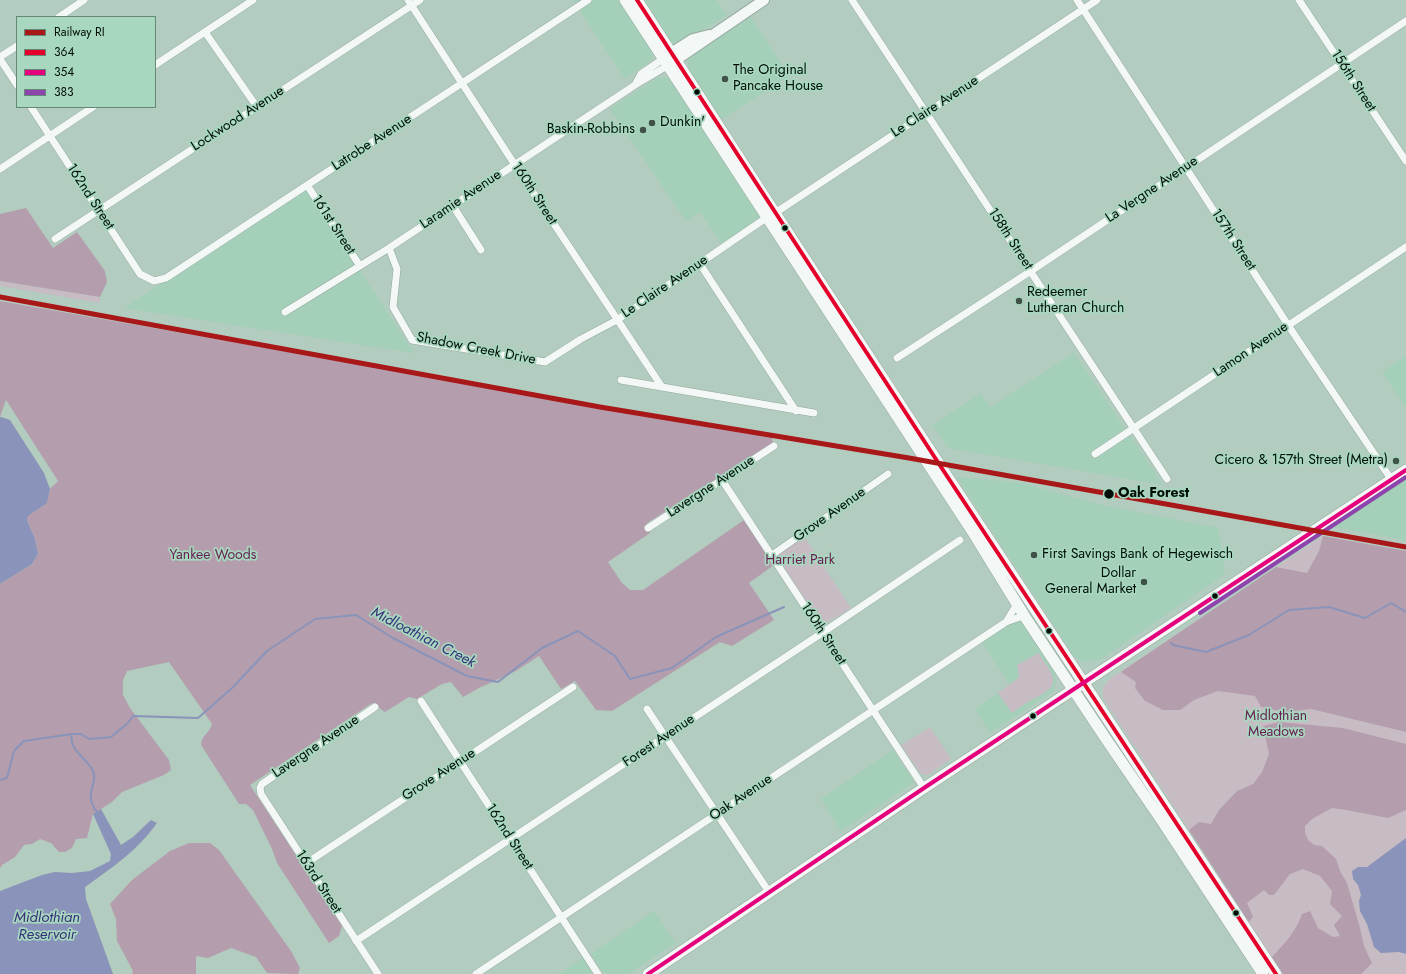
<!DOCTYPE html>
<html>
<head>
<meta charset="utf-8">
<style>
	body { margin:0 }
	#map { position:relative; width:1406px; height:974px; overflow:hidden; background:#b2ccbf; font-family:Jost,sans-serif }
	canvas { display:block }
	.legend { position:absolute; left:16px; top:16px; width:140px; height:92px; box-sizing:border-box; background:#a7d7be; border:1px solid #658775; margin:0; padding:5px 7px; list-style:none; font-size:12px; color:#010f08 }
	.legend li { display:flex; align-items:center; gap:8px; height:20px }
	.legend b { width:20px; border:1px solid #658775 }
</style>
</head>
<body>
<div id="map">
<canvas width="1406" height="974"></canvas>
<ul class="legend">
<li><b style="height:5px;background:#a81818"></b>Railway RI</li>
<li><b style="height:5px;background:#e4002b"></b>364</li>
<li><b style="height:5px;background:#e5007d"></b>354</li>
<li><b style="height:5px;background:#8e44ad"></b>383</li>
</ul>
</div>
<script>
const ctx = document.querySelector('canvas').getContext('2d');
ctx.lineJoin = 'round';
function paint(path, color) {
  ctx.fillStyle = color;
  ctx.fill(path, 'evenodd');
}
function stroke(path, color, width, dash) {
  ctx.strokeStyle = color;
  ctx.lineWidth = width;
  ctx.lineCap = dash ? 'butt' : 'round';
  ctx.setLineDash(dash || []);
  ctx.stroke(path);
}
function drawText(font, color, halo, rows, align = 'center') {
  ctx.font = font + ' Jost,sans-serif';
  ctx.lineWidth = 3.5;
  ctx.setLineDash([]);
  ctx.textBaseline = 'middle';
  ctx.strokeStyle = halo;
  ctx.fillStyle = color;
  for (const [text, x, y, turn = 0] of rows) {
    ctx.save();
    ctx.translate(x, y);
    ctx.rotate((+turn || 0) * Math.PI / 180);
    ctx.textAlign = isNaN(turn) ? turn : align;
    if (halo) ctx.strokeText(text, 0, 0);
    ctx.fillText(text, 0, 0);
    ctx.restore();
  }
}
paint(new Path2D(`
	M573,0h46l32,49 2,7 -4,6 -24,17z
	M641,0h75l11,15 -44,26 -9,3 -8,-5z
	M750,16l39,60 -69,44 -32,-50v-10l4,-6z
	M664,77l5,1 92,138 -2,3 -37,25 -22,-32 -14,9 -76,-112 47,-31z
	M307,190l107,163 -290,-45z
	M1074,353l89,132 -215,-37 -15,-23 47,-31 10,13z
	M1406,356v52l-24,-36z
	M957,477l64,6 85,23 112,22 7,46 -124,85 -17,3 -10,-6z
	M1406,478v62l-78,-14z
	M1021,617l17,26 5,12 12,18 1,9 -3,9 -63,42 -15,-24 35,-24 -28,-43z
	M893,750l21,32 -73,49 -20,-32z
	M654,911l21,32 -47,31h-24l-13,-20z
	M585,957l11,17h-37z`), '#a4cfb9');
paint(new Path2D(`
	M0,281l100,16v6l-100,-17z
	M803,535l48,73 -28,17 -2,-1 -43,-65v-5z
	M1323,536l83,15v423h-123l-180,-276v-11l8,-9z
	M1039,653c3,7 10,14 13,22 6,14 -12,20 -22,26 -6,3 -12,8 -18,12l-14,-20 19,-14 2,-4 -2,-10z
	M930,727l21,32 -23,16 -7,-1 -20,-29z`), '#c7bcc4');
paint(new Path2D(`
	M26,208l27,40 24,-16 28,39 2,11 -7,15 -100,-16v-67z
	M0,301l772,136 1,6 -126,80 3,10 -42,29 14,21 8,7h13l101,-70 30,45 -25,18 25,37 -42,26 -12,-4 -108,69 -16,-1 -21,-29 -14,8 -22,-33 -23,15 -37,17 -16,9 -12,-15 -9,2 -25,15 -8,-2 -24,15 -13,-9 -122,82 92,141 -3,10 -10,7 -52,-80 -5,-14 -19,-39 -7,-6h-7l-38,-59c1,-11 8,-11 11,-21l-43,-62 -42,9 -4,9v15l7,13 39,52 2,10 -7,5 -42,17 -10,10 -19,12 -6,24 -11,1 -4,9 -7,4h-6l-8,-9 -11,-4 -8,5 -8,1 -9,12 -13,8 -2,3v-284l32,-20 6,-10 -3,-15 -8,-19 1,-4 19,-13 3,-14 8,-8 -52,-81 -6,17z
	M1323,536l83,15v181l-95,-23 -26,3 -24,-5 -6,-11 -37,-5 -24,9 -14,10h-17l-18,-9 -10,-13 1,-6 -15,-10 155,-105 31,6 12,-22z
	M1279,722l64,6 63,16v66l-18,8 -42,-8 -14,-2 -20,11 -7,7v6l3,8 6,5 8,1 14,13 4,12 7,12 13,45 4,18 8,17 -11,11h-78l-11,-17c12,-13 24,-25 30,-43l8,-3 8,17 15,9 7,-1 -6,-11 8,-9 -12,-12 2,-13 -12,-15 -17,-7 -13,5 -16,21h-5l-5,-5 -17,13 6,14 -4,5 -60,-92 10,-8 12,2 8,-14 18,-19 16,-7 9,-12 7,-18 -6,-28z
	M189,843h21l9,7 72,101 9,17 -2,6 -31,-1 -11,-16 -25,-9 -23,10 -12,-2v18h-64l1,-3 -16,-30 -1,-22 -6,-15 22,-24 38,-29z`), '#b49ead');
paint(new Path2D(`
	M0,417h1l9,3 34,53 6,16 -3,14 -19,13 -1,4 8,19 3,15 -6,10 -32,20z
	M101,809l20,36 12,-8 18,-17 6,3c-21,29 -43,43 -72,64l1,12 27,75h-113v-83l42,-16 13,-3 17,1 18,-2 20,-10 1,-7 -18,-40z
	M1406,838v116l-7,-2 -18,1 -7,-6 -7,-23 -7,-13 -1,-10 2,-6 -3,-10 -5,-6 -1,-8 6,-4h9z`), '#8a93b9');
stroke(new Path2D(`
	M1171,643l2,2 33,7 43,-17 40,-25 40,-3 36,11 26,-15 15,9
	M72,734c-4,16 15,24 21,37 6,14 -11,22 4,41
	M0,780l7,-2 7,-27 10,-10 48,-7h9l8,5 22,-2 17,-14 5,-7 65,2 34,-30 35,-37 48,-32 41,-4 37,23 74,38 31,6 44,-34 36,-17 37,25 15,23 42,-11 44,-31 68,-30`), '#8a93b9', 2);
const street = new Path2D(`
	M408,0l107,165 147,222
	M852,0l315,479
	M1077,0l211,325 103,154
	M1299,0l107,161
	M59,17l25,-17
	M205,32l52,75
	M0,57l17,-11
	M0,59l17,26
	M155,65l98,-65
	M635,85l6,-11 22,-15
	M31,107l109,167 14,7 12,-3 422,-278
	M0,169l93,-62
	M307,185l53,81
	M453,206l28,44
	M775,213l322,-213
	M55,239l365,-239
	M389,248l8,21 -4,38 19,33 133,22 36,-23 36,-19 149,-102
	M700,264l96,147
	M285,312l104,-64 246,-163 32,-19
	M897,358l134,-87 375,-250
	M621,380l193,33
	M1095,454l311,-207
	M722,480l202,308
	M648,528l126,-82
	M772,555l116,-81
	M1006,622l11,-18
	M421,701l177,273
	M375,707l-113,77 -2,4 1,6 117,180
	M647,709l122,183
	M305,864l268,-177
	M356,941l466,-308 138,-93
	M476,974l530,-352 14,-5h5`);
const secondary = new Path2D(`
	M665,57l28,-18 16,-4
	M670,64l94,-64`);
const primary = new Path2D(`
	M625,0l349,534 51,83 81,122 54,79 103,156
	M637,0l138,213 168,257 333,504
	M648,974l276,-186 482,-318`);
stroke(street, '#93a89e', 8);
stroke(secondary, '#93a89e', 12);
stroke(primary, '#93a89e', 12);
stroke(street, '#f3f7f5', 7);
stroke(secondary, '#f3f7f5', 10);
stroke(primary, '#f3f7f5', 11);
stroke(new Path2D(`
	M637,0l306,470 333,504`), '#e4002b', 4);
stroke(new Path2D(`
	M648,974l276,-186 482,-318`), '#e5007d', 4);
stroke(new Path2D(`
	M1200,613l206,-136`), '#8e44ad', 4);
stroke(new Path2D(`
	M0,297l600,110 309,51 497,89`), '#a81818', 5);
for (const [x, y, r, color] of [
	[725,79,4,"#3f5148"],
	[697,92,3.5,"#010f08"],
	[652,123,4,"#3f5148"],
	[643,130,4,"#3f5148"],
	[785,228,3.5,"#010f08"],
	[1019,301,4,"#3f5148"],
	[1396,461,4,"#3f5148"],
	[1109,494,5.5,"#010f08"],
	[1034,555,4,"#3f5148"],
	[1144,582,4,"#3f5148"],
	[1215,596,3.5,"#010f08"],
	[1049,631,3.5,"#010f08"],
	[1033,716,3.5,"#010f08"],
	[1236,913,3.5,"#010f08"]
]) {
  const dot = new Path2D();
  dot.arc(x, y, r, 0, 2 * Math.PI);
  ctx.fillStyle = color;
  ctx.fill(dot);
  stroke(dot, '#a7d7be', 1.5);
}
drawText('14px', '#010f08', '#a7d7be', [
	["The Original",733,71],
	["Pancake House",733,87],
	["Dunkin'",660,123],
	["Baskin-Robbins",635,130,"right"],
	["Redeemer",1027,293],
	["Lutheran Church",1027,309],
	["Cicero & 157th Street (Metra)",1388,461,"right"],
	["First Savings Bank of Hegewisch",1042,555],
	["Dollar",1136,574,"right"],
	["General Market",1136,590,"right"]
], 'left');
drawText('14px', '#010f08', '#a7d7be', [
	["156th Street",1353,81,57],
	["Le Claire Avenue",935,107,-33],
	["Lockwood Avenue",238,119,-33],
	["Latrobe Avenue",372,143,-33],
	["La Vergne Avenue",1152,190,-34],
	["160th Street",534,194,57],
	["162nd Street",90,197,57],
	["Laramie Avenue",461,200,-34],
	["161st Street",333,225,57],
	["158th Street",1010,239,57],
	["157th Street",1233,240,57],
	["Le Claire Avenue",665,287,-34],
	["Shadow Creek Drive",476,349,11],
	["Lamon Avenue",1251,350,-34],
	["Lavergne Avenue",711,487,-33],
	["Grove Avenue",830,515,-35],
	["160th Street",823,634,57],
	["Forest Avenue",659,741,-34],
	["Lavergne Avenue",316,747,-34],
	["Grove Avenue",439,775,-33],
	["Oak Avenue",741,798,-34],
	["162nd Street",509,837,57],
	["163rd Street",318,882,57]
]);
drawText('bold 14px', '#010f08', '#a7d7be', [
	["Oak Forest",1118,494]
], 'left');
drawText('14px', '#661e51', '#a7d7be', [
	["Yankee Woods",213,556],
	["Harriet Park",800,561],
	["Midlothian",1276,717],
	["Meadows",1276,733]
]);
drawText('italic 15px', '#363179', '#a7d7be', [
	["Midloathian Creek",423,638,27],
	["Midlothian",47,918],
	["Reservoir",47,935]
]);
</script>
</body>
</html>
